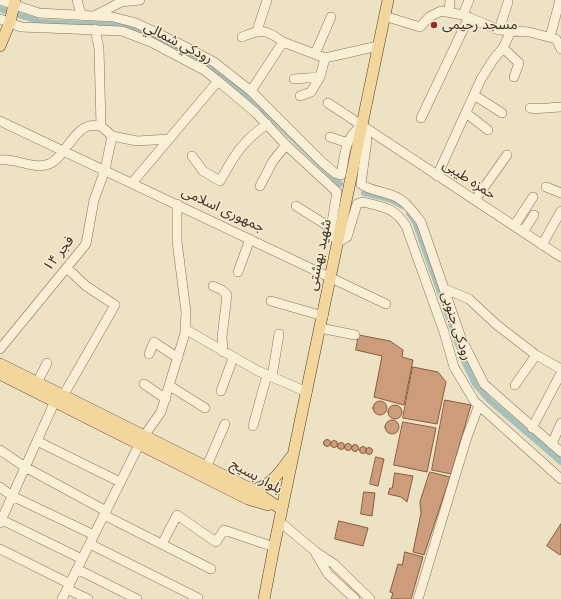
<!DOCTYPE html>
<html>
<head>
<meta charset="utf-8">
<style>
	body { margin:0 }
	canvas { display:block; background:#eee2c4 }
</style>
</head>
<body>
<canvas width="561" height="599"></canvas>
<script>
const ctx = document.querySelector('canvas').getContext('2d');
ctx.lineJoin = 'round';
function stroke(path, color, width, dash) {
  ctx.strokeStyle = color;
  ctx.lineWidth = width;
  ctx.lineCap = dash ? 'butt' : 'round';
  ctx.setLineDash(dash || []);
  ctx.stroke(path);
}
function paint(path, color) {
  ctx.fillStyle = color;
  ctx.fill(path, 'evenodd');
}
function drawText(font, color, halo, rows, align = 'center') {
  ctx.font = font + ' "Times New Roman","Noto Sans Arabic",serif';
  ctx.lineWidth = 3;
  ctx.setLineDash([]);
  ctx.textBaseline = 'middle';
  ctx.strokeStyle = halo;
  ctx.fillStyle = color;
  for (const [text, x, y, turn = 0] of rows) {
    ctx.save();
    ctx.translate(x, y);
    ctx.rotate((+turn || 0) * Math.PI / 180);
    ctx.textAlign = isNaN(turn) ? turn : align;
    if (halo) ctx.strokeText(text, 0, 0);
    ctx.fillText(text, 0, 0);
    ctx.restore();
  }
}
stroke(new Path2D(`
	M0,9l41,13 74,3 17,4 20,7 58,30 58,48 72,70
	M364,193l25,6 14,7
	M409,213l6,9 49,139 11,23 14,16 72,62`), '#a6c1b9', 6);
const building = new Path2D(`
	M359,335l31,6 13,9 -1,7 11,3 -9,45 -30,-8 8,-41 -26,-6z
	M413,367l25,5 8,10 -9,42 -34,-6z
	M445,400l26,5 -20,69 -19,-4z
	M373 408a7 7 0 1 1 14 0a7 7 0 1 1-14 0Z
	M388 412a7 7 0 1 1 14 0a7 7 0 1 1-14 0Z
	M385 427a7 7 0 1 1 14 0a7 7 0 1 1-14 0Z
	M403,422l33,6 -9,44 -33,-7z
	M323.5 443a3.5 3.5 0 1 1 7 0a3.5 3.5 0 1 1-7 0Z
	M330.5 444a3.5 3.5 0 1 1 7 0a3.5 3.5 0 1 1-7 0Z
	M337.5 446a3.5 3.5 0 1 1 7 0a3.5 3.5 0 1 1-7 0Z
	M344.5 447a3.5 3.5 0 1 1 7 0a3.5 3.5 0 1 1-7 0Z
	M351.5 448a3.5 3.5 0 1 1 7 0a3.5 3.5 0 1 1-7 0Z
	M359.5 450a3.5 3.5 0 1 1 7 0a3.5 3.5 0 1 1-7 0Z
	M365.5 451a3.5 3.5 0 1 1 7 0a3.5 3.5 0 1 1-7 0Z
	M376,457l8,2 -6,27 -8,-2z
	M430,472l20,5 -26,78 -11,-3 8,-39 -1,-11z
	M395,473l18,3 -6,26 -6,-5 -13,-3 2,-6h2z
	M364,492l11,1 -3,23 -11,-2z
	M339,521l29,7 -5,18 -28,-7z
	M561,524v30l-1,1 -13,-9z
	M405,552l18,5 -12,42h-20l2,-6 -3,-1 8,-28 4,1z`);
paint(building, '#cd9c7a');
stroke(building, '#885c40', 1);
const minor = new Path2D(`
	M0,0l39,13 74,4 23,6 42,20 36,19 37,29 71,71 13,11 6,2c4,-19 3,-38 21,-49
	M77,0l4,14
	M449,12l1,-12
	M96,15l25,-13 19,-2
	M463,15l6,-15
	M384,16l36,11 9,-10 12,-6 22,4 36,15 30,2 27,7 5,10
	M0,19l21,8 101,4 29,11 53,28 14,11 38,32 30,32 51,47 -6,36 6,15 10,-6 10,-33 6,-2c20,5 31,5 43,24l38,106 10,35 21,35 86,77
	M95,29l4,19 2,78 11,10 25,5 32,-2
	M499,30l9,-28
	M257,31l10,-31
	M242,37c19,-8 24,-8 41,5
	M550,37l10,-37
	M503,48l16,15 -5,14
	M315,54l16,-37
	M294,79l26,-2 5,-19
	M251,91l32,-49 42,16 53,-12
	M474,95l28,18
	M300,96l11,-4 9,-15
	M328,103l233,154
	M530,108c11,2 20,-1 31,-1
	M466,113l22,17
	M421,118l48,-101
	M0,121l386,183
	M362,126l5,14 -6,44c9,7 22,7 33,12 11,4 20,17 27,26l40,116 23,46 77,68
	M330,137l18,6
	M192,156l11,15 17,10c15,-27 22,-39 47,-57
	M0,160c16,-2 34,10 49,4 14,-5 24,-34 40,-38 3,-1 9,0 12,0
	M437,176l44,-97 12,-19 10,-12 8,-17
	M132,183l86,-102
	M260,186l13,-25 13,-16
	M546,187l15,6
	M475,200l32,-45
	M296,206l35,22
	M514,226l19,-29
	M523,232l11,-17
	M542,245l19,-34
	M238,272l12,-33
	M213,286l9,4 5,5 -5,42 1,15
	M445,289l24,10 28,26 39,30 25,14
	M271,301l52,15
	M320,328l35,7
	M185,329l73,42 49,21
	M0,349l86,-105 8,-44 11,-30 7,-34
	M149,354l5,-12 24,16
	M272,377l7,-43
	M37,383l10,-20
	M144,384l22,15
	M515,385l21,-30
	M170,386l35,22
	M221,391l12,-33
	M63,396l52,-91 -29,-19 -19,-18
	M253,426l14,-51
	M532,428l29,-55
	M144,436l17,-24 24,-79 1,-21 -9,-71v-37
	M37,441l83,41
	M552,444l9,-21
	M0,450l25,17 81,44
	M206,468l19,-44
	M0,487l12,9 82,39
	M104,515l107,54
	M2,520l80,39
	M279,521l37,31 18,12 36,35
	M0,523l55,-122
	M90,544l108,54
	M162,544l15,-29 39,27 8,-12 50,17
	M0,549l70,35
	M316,554l12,20 27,25
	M77,569l60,30
	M67,589l21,10
	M62,599l78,-156
	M418,599l49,-162 12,-32`);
const major = new Path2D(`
	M0,46l10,-24 5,-22
	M0,364l253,126 28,19
	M0,374l248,125 20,6
	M253,490c19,-5 27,-18 38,-33
	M264,599l10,-52 114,-547`);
stroke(minor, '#89735a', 10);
stroke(major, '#57412e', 12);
stroke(minor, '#f9efd7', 9);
stroke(major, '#f2d69c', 11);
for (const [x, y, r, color] of [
	[434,25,4,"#982a2b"]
]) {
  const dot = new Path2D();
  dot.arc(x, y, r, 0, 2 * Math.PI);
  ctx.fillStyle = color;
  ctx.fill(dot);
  stroke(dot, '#f6ecd4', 1.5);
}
drawText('14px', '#392b1e', '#f6ecd4', [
	["مسجد رحیمی",442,25]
], 'left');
drawText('14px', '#392b1e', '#f6ecd4', [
	["رودکي شمالي",178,43,27],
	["حمزه طیبی",469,180,33],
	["جمهوری اسلامی",223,210,25],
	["فجر ۱۴",59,254,-52],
	["شهید بهشتی",320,255,-78],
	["رودکی جنوبی",456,326,72],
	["بلوار بسیج",256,477,29]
]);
</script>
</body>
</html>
